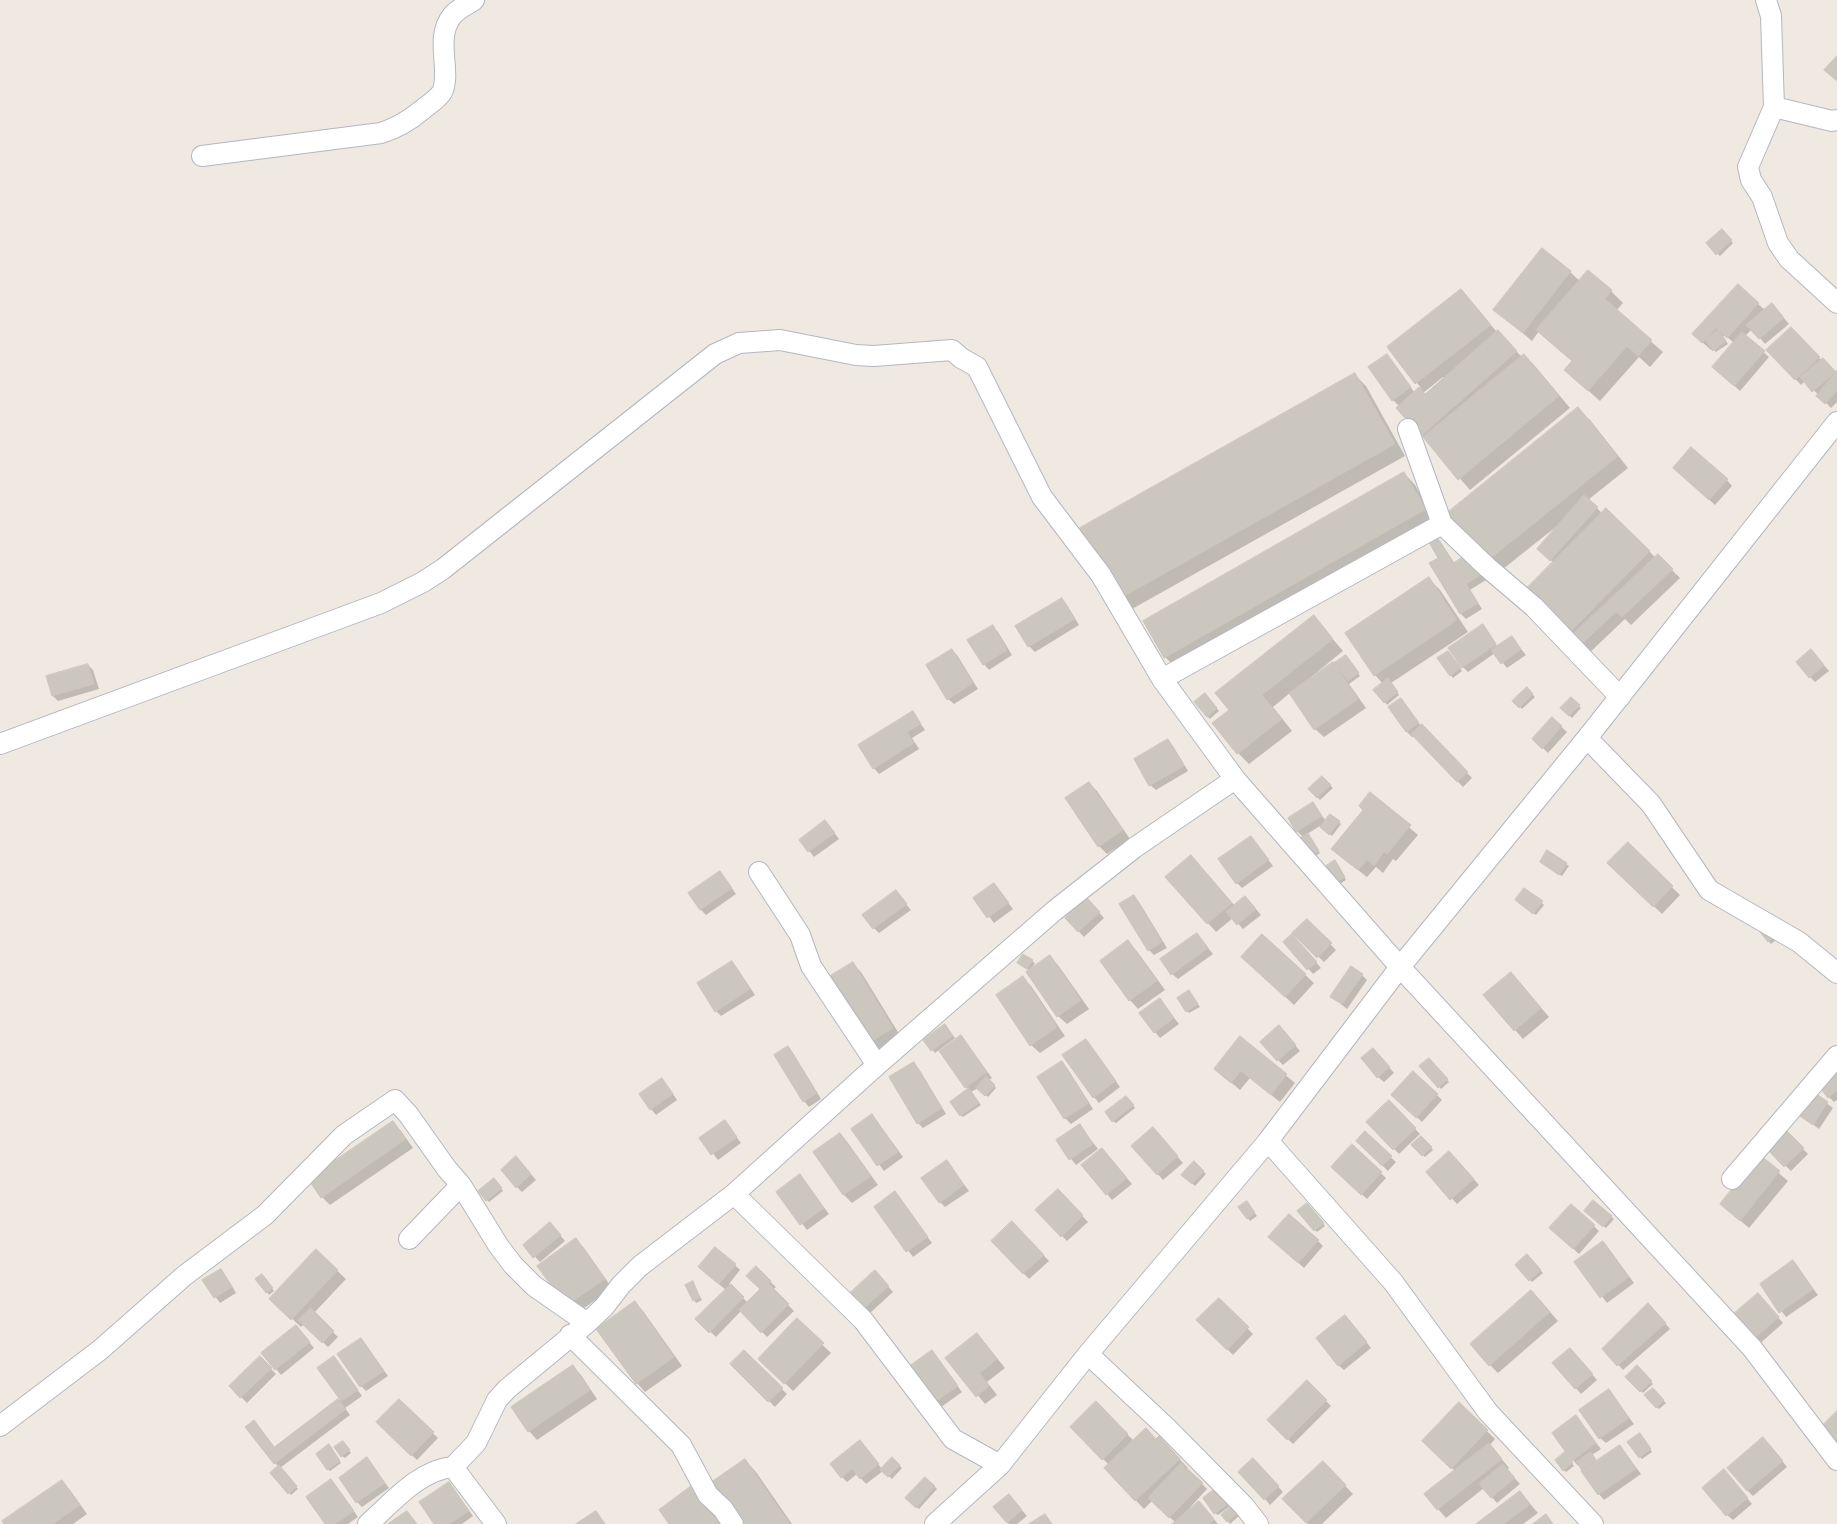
<!DOCTYPE html>
<html>
<head>
<meta charset="utf-8">
<style>
	body { margin:0 }
	canvas { display:block; background:#efe9e1 }
</style>
</head>
<body>
<canvas width="1837" height="1524"></canvas>
<script>
const ctx = document.querySelector('canvas').getContext('2d');
ctx.lineJoin = 'round';
function paint(path, color) {
  ctx.fillStyle = color;
  ctx.fill(path, 'evenodd');
}
function stroke(path, color, width, dash) {
  ctx.strokeStyle = color;
  ctx.lineWidth = width;
  ctx.lineCap = dash ? 'butt' : 'round';
  ctx.setLineDash(dash || []);
  ctx.stroke(path);
}
paint(new Path2D(`
	M1722,231l11,12 -13,13 -12,-12z
	M1570,272l10,9 8,-9 23,19 12,12 -7,8 47,41 -13,15 -11,-10 -39,44 -35,-31 8,-8 -34,-31 -7,10 -37,-31z
	M1738,286l27,24h12l12,14 -24,20 -13,-15 -7,7 24,21 -29,34 -21,-19 15,-29 -9,-8 -2,2 5,7 -12,8 -3,-3 -2,1 -9,-8z
	M1461,291l36,41 25,25 2,-2 11,11 35,42 -100,82 -72,-82 1,-2 -6,-6 -6,-45 28,38 6,-5 -33,-41zM1443,377l2,2 -19,16 -3,-2z
	M1791,329l31,32 15,12v29l-6,6 -26,-27 -4,4 -33,-35z
	M1355,375l11,11 39,70 -273,153 -12,-11z
	M1578,409l12,11 38,48 -40,32 15,14 3,-4 50,48 2,-2 22,22 -49,47 -6,-6 -40,38 -57,-68 26,-26 -16,-14 20,-22 -1,-1 -59,47 -11,-12z
	M1404,473l11,12 21,36 -259,148 -12,-12 -20,-36z
	M1680,473l47,7 5,6 -17,19z
	M1437,538l5,6 13,20 20,-4 11,20 -16,10 12,19 -16,10 -5,-5 -31,-50 10,-6z
	M1429,579l11,11 28,42 -77,51 8,12 -12,10 -2,-3 -2,-18 -8,-9z
	M1062,599l5,6 12,20 -44,27 -6,-6z
	M1314,617l29,34 -32,26 1,1 21,-14 5,5 10,-10 12,17 -11,8 17,24 -42,29 -9,-8 -25,-36 -17,14 19,24 -43,33 -11,-11 -8,-43z
	M1483,626l15,21 13,-10 15,18 -19,13 -12,-15 -27,19 -5,-5z
	M993,627l5,5 14,23 -23,15 -5,-6z
	M952,650l5,5 21,34 -24,15 -6,-5z
	M1450,654l12,17 -9,7 -14,-19z
	M1816,656l13,15 -14,11 -5,-5z
	M88,665l5,5 6,19 -41,12 -5,-5 -6,-19z
	M1527,688l8,9 -13,12 -8,-8z
	M1207,697l12,14 -9,8 -3,-3z
	M1571,698l10,10 -9,10 -10,-10z
	M1401,700l20,26 51,52 -9,9 -49,-51 -2,1 -5,-5 -17,-24z
	M913,713l12,17 -13,8 7,11 -40,25 -5,-6z
	M1553,719l14,13 -19,21 -14,-14z
	M1168,740l5,6 15,25 -32,19 -6,-5z
	M1322,777l11,11 -13,12 -10,-11z
	M1089,783l8,8 33,48 -23,15 -8,-8z
	M1370,794l48,41 -22,26 -3,-2 -10,14 -7,-6 -9,10 -26,-20 23,-47z
	M1313,804l13,17 13,1 2,2 -9,12 -12,-10 -13,8 13,19 -6,4 -10,-19 -7,-7 -8,-12z
	M830,827l9,12 -25,18 -13,-17z
	M1251,837l22,29 -31,22 -5,-5z
	M1628,844l52,51 -18,19 -53,-51z
	M1548,852l21,14 -7,10 -18,-12z
	M1337,864l9,16 -10,6z
	M1199,865l36,41 16,-3 10,12 -18,14 -10,-11 -17,14 -49,-55z
	M720,872l16,22 -30,21 -6,-6z
	M994,884l19,25 -19,14 -19,-25z
	M1525,889l19,16 -8,10 -17,-13z
	M896,892l15,18 -32,23 -5,-5z
	M1133,897l6,5 28,46 -13,7 -5,-5z
	M1092,905l12,13 -20,19 -18,-19z
	M1307,921l29,29 -12,12 -30,-29z
	M1761,932l17,6 -7,6z
	M1197,934l16,20 -35,25 -6,-5z
	M1262,935l52,48 -20,22 -43,-40z
	M1297,941l24,27 -8,6 -28,-32z
	M1128,942l8,8 29,40 -27,19 -8,-9 -28,-39z
	M1023,955l12,8 -4,7 18,-14 9,9 31,44 -22,15 -9,-8 -28,-45 -9,-6z
	M732,963l5,5 18,27 -34,21 -5,-5z
	M853,964l8,8 40,65 -25,15 -8,-9z
	M1362,975l5,5 -20,29 -15,-12z
	M1023,978l8,8 34,50 -25,17 -9,-8z
	M1519,982l30,35 -26,22 -8,-9z
	M1189,992l11,15 -11,6 -2,-2z
	M1160,1000l19,24 -19,14 -5,-6z
	M947,1028l8,10 -20,15 -10,-13z
	M1284,1032l16,19 -17,14 -5,-5z
	M961,1037l31,41 -3,2 7,8 -8,9 -10,-9 -7,4 10,13 -18,12 -2,-2 8,-25 -3,-3z
	M1241,1038l54,45 -15,19 -30,-24 -10,12 -25,-21z
	M1086,1040l34,47 -21,16 -5,-6z
	M788,1048l5,5 28,46 -12,8 -5,-6z
	M1379,1055l15,18 -10,9 -6,-5z
	M1428,1060l21,22 -8,7 -20,-23z
	M1062,1063l5,5 26,41 -22,15 -6,-6 -26,-40z
	M914,1064l5,5 27,45 -23,14 -5,-5z
	M1837,1069v31l-3,2 -5,-5z
	M667,1085l10,15 -21,15 -5,-6z
	M1812,1093l21,15 -14,21 -20,-15z
	M1437,1095l5,5 -20,22 -24,-22z
	M1129,1100l6,8 -19,15 -3,-2z
	M1389,1102l31,32 -21,20 -31,-32z
	M877,1121l26,36 -19,14 -31,-42z
	M392,1122l9,9 12,17 -83,57 -8,-8z
	M725,1122l16,21 -23,17 -17,-22z
	M1079,1125l19,24 -22,16 -19,-24z
	M1785,1131l23,23 -17,17 -24,-23z
	M1365,1133l31,29 -8,9 -31,-30z
	M840,1134l8,9 30,42 -26,18 -8,-8 -30,-43z
	M1158,1134l25,29 -20,17 -30,-34z
	M1421,1137l12,13 -8,7 -12,-12z
	M1352,1146l34,32 -19,21 -35,-32z
	M1107,1155l25,29 -20,16 -29,-35z
	M1760,1157l28,24 -39,47 -28,-24z
	M1455,1158l24,27 -22,19 -30,-32z
	M947,1162l22,29 -24,16 -5,-5z
	M521,1163l15,17 -14,12 -5,-5z
	M1194,1163l12,11 -11,12 -12,-11z
	M800,1176l29,38 -22,16 -29,-38z
	M496,1181l7,10 -14,11 -10,-11z
	M1058,1190l30,32 -21,19 -30,-31z
	M895,1193l37,50 -19,14 -37,-50z
	M1593,1202l21,17 -8,9 -19,-15z
	M1249,1205l8,11 -7,5 -10,-14z
	M1307,1205l18,21 -8,6 -18,-20z
	M1572,1206l27,25 -20,23 -23,-21z
	M1012,1223l37,38 -20,18 -36,-38z
	M555,1229l10,12 -25,21 -16,-17z
	M576,1240l8,8 28,40 -36,26 -9,-8z
	M1318,1241l5,5 -19,22 -29,-26z
	M1608,1248l26,35 -27,20 -31,-40z
	M316,1251l30,28 -32,34 24,24 -10,10 -24,-23 -3,3 -30,-28z
	M1527,1256l16,17 -11,9 -15,-17z
	M1793,1262l25,33 -32,22 -25,-33z
	M735,1265l5,5 -11,14 19,19 13,-14 -5,-21 20,19 -3,3 21,21 -27,26 -26,-26 -25,26 -19,-18 29,-29 -21,-17z
	M221,1271l5,5 10,17 -16,10 -16,-22z
	M875,1272l18,20 -24,22 -19,-20z
	M264,1278l10,13 -5,4 -12,-15z
	M692,1283l10,17 -6,3 -2,-3z
	M1219,1300l34,34 -20,21 -35,-35z
	M1540,1300l18,21 -60,52 -8,-8z
	M1763,1300l20,23 -27,24 -6,-6z
	M634,1303l9,8 39,55 -37,26 -8,-9 -39,-54z
	M1654,1310l16,19 -47,41 -19,-21z
	M797,1320l34,33 -38,38 -33,-32z
	M1350,1322l21,26 -27,22 -6,-5z
	M301,1332l13,16 -33,27 -18,-22z
	M361,1339l27,37 -22,15 -5,-5z
	M985,1343l20,25 -18,14 10,13 -12,9 -38,-46z
	M744,1352l43,42 -12,13 -43,-43z
	M932,1352l30,40 -25,18z
	M1575,1355l22,25 -16,14 -27,-31z
	M260,1358l16,16 -29,29 -17,-17z
	M334,1358l28,38 -17,12 5,7 -70,53 18,21 -7,6 -20,-21 8,-7 -4,-4 -16,-36 16,21 66,-49z
	M572,1366l9,9 16,24 -60,41 -8,-9 -17,-24z
	M1637,1367l16,17 -10,9 -16,-16z
	M1307,1382l24,24 -38,38 -25,-24z
	M1653,1390l13,13 -7,6 -13,-13z
	M1609,1391l25,33 -28,19 -6,-5z
	M399,1401l39,37 -21,22 -39,-38z
	M1096,1403l38,38 22,-1 3,-2 29,30 -1,1 20,20 -23,25 1,1 20,-7 13,16h-44l2,-1 -24,-22 -8,8 -39,-41 4,-3 -38,-38z
	M1459,1404l36,35 -5,6 19,23 -2,2 13,14 -23,19 -13,-15 -38,30 -8,-9 17,-38 -31,-30z
	M1576,1417l25,32 -9,6 5,7 23,-16 21,28 -37,26 -5,-6 -15,-23 -4,-6 -2,1 -5,-6 -19,-27z
	M1642,1437l10,15 -10,7 -2,-2z
	M1769,1444l18,23 -34,29 -6,-6z
	M345,1445l6,8 -6,5 -3,-2z
	M865,1447l17,22 10,-10 10,9 -10,11 -9,-8 -17,13 -9,-10 -10,8 -5,-5z
	M331,1448l10,15 -11,8 -2,-2z
	M1567,1456l7,10 -8,6 -2,-2z
	M367,1459l22,29 -27,19 -5,-5z
	M745,1460l11,12 36,52h-54z
	M1323,1463l30,31 -31,30h-14l-24,-25z
	M1259,1465l24,27 -13,13 -5,-6z
	M1729,1476l23,28 -19,16 -6,-5z
	M925,1478l12,11 -18,20 -12,-11z
	M331,1480l27,37 -10,7h-21z
	M62,1481l8,9 17,24 -14,10h-68z
	M449,1483l24,33 -11,8h-26z
	M1219,1492l10,15 -11,8 -3,-2z
	M1520,1492l18,21 -15,11h-45z
	M1014,1501l13,15 -10,8h-8l-14,-17z
	M1234,1506l7,8 -11,10 -7,-9z`), '#0003');
const building = new Path2D(`
	M1837,56v25l-13,-11z
	M1722,229l10,11 -16,15 -10,-12z
	M1542,248l29,23 -48,62 -30,-23z
	M1588,270l24,20 -7,9 47,41 -14,16 -11,-10 -39,45 -24,-21 8,-9 -36,-31z
	M1738,284l21,19 -32,35 -11,-10 -14,15 -10,-9z
	M1461,289l30,36 -76,59 -28,-37z
	M1772,303l12,15 -25,21 -13,-14z
	M1791,327l29,30 -25,23 -29,-30z
	M1498,330l19,21 -96,85 -25,-28 23,-21 6,7z
	M1718,330l8,11 -13,10 -8,-11z
	M1742,332l23,19 -31,35 -22,-19z
	M1387,354l24,33 -19,14 -24,-34z
	M1524,354l35,42 -101,84 -35,-43z
	M1823,358l13,14 -24,20 -12,-15z
	M1837,371v20l-12,13 -9,-8z
	M1355,373l40,71 -276,155 -39,-71z
	M1578,407l40,49 -132,106 -39,-49z
	M1691,447l37,32 -19,21 -36,-32z
	M1404,472l22,37 -262,149 -21,-37z
	M1584,495l14,12 -48,54 -13,-12z
	M1606,508l44,43 -80,81 -44,-43z
	M1437,537l41,66 -18,11 -31,-51 9,-5 -9,-16z
	M1469,553l13,21 -16,10 -12,-21z
	M1658,554l15,15 -51,48 -6,-5 -40,37 -9,-9z
	M1429,577l28,43 -83,56 -29,-43z
	M1062,598l13,21 -47,28 -13,-21z
	M1314,615l19,24 -71,56 20,24 -45,35 -25,-31 17,-13 -14,-17z
	M1483,624l13,20 -34,24 -14,-20z
	M993,625l14,25 -24,15 -16,-25z
	M1512,636l9,13 -20,15 -10,-14z
	M952,649l21,34 -26,17 -21,-35z
	M1811,649l13,16 -15,13 -13,-16z
	M1448,651l13,17 -11,8 -13,-18z
	M1346,655l13,18 -11,8 -14,-18z
	M1333,662l25,37 -44,31 -25,-37z
	M88,664l6,20 -42,12 -6,-20z
	M1388,678l10,14 -14,11 -11,-13z
	M1527,687l6,7 -14,14 -7,-7z
	M1205,693l12,15 -10,9 -13,-15z
	M1571,697l9,8 -11,11 -9,-8z
	M1401,698l18,25 -13,9 -18,-25z
	M913,711l8,13 -14,8 7,11 -41,26 -15,-24z
	M1552,717l10,9 -20,23 -10,-10z
	M1422,724l46,48 -11,10 -46,-48z
	M1168,739l16,27 -35,20 -15,-27z
	M1322,776l9,9 -14,13 -9,-9z
	M1089,782l34,48 -25,17 -33,-49z
	M1370,792l41,33 -24,29 -3,-2 -10,14 -7,-6 -9,10 -27,-21 32,-39 -4,-4z
	M1313,802l9,14 -26,16 -8,-14z
	M1330,814l10,7 -11,14 -9,-8z
	M825,820l10,13 -27,19 -9,-12z
	M1308,833l11,18 -8,4 -10,-17z
	M1251,836l18,24 -33,24 -18,-25z
	M1628,842l45,44 -20,21 -46,-44z
	M1547,850l20,13 -8,12 -19,-13z
	M1191,855l41,48 -25,21 -42,-47z
	M1335,860l10,17 -12,7 -10,-16z
	M720,871l12,17 -32,22 -12,-17z
	M994,883l15,20 -22,15 -14,-20z
	M1524,888l19,13 -10,13 -18,-14z
	M896,890l11,14 -34,25 -11,-14z
	M1134,895l28,47 -14,9 -29,-47z
	M1245,896l11,13 -19,16 -11,-13z
	M1087,898l13,14 -22,20 -13,-14z
	M1307,919l25,24 -15,15 -25,-25z
	M1768,925l9,10 -9,7 -8,-10z
	M1197,933l11,15 -37,27 -11,-16z
	M1262,934l44,40 -21,23 -44,-40z
	M1292,934l25,28 -10,8 -24,-28z
	M1128,940l29,41 -28,20 -29,-40z
	M1023,954l10,6 -6,9 -10,-6z
	M1050,955l31,45 -24,17 -31,-45z
	M732,961l18,28 -35,23 -18,-29z
	M853,962l40,66 -26,16 -40,-66z
	M1351,966l12,8 -21,30 -12,-7z
	M1511,972l30,36 -27,23 -31,-36z
	M1023,976l34,51 -27,19 -34,-51z
	M1189,990l9,14 -12,8 -9,-14z
	M1160,998l14,20 -20,15 -15,-20z
	M945,1024l8,12 -22,15 -8,-11z
	M1279,1025l17,20 -19,16 -17,-19z
	M961,1035l26,37 -22,16 -26,-37z
	M1240,1036l47,38 -16,21 -30,-24 -10,12 -17,-14z
	M1086,1039l30,42 -23,17 -31,-43z
	M788,1046l29,47 -14,9 -29,-47z
	M1373,1048l17,19 -13,11 -16,-20z
	M1429,1058l19,21 -10,9 -19,-22z
	M1062,1061l27,42 -25,16 -27,-42z
	M914,1062l28,46 -25,16 -28,-47z
	M1837,1067v23l-9,8 -11,-14z
	M1413,1071l25,23 -22,24 -25,-23z
	M986,1076l9,9 -10,11 -9,-8z
	M662,1078l11,16 -23,16 -11,-16z
	M969,1088l10,15 -19,13 -10,-14z
	M1812,1091l16,11 -15,23 -16,-11z
	M1126,1096l8,9 -22,17 -7,-10z
	M1389,1100l27,28 -23,22 -27,-28z
	M872,1114l26,38 -21,14 -26,-37z
	M725,1120l12,17 -26,18 -12,-17z
	M393,1121l13,18 -85,59 -13,-19z
	M1080,1124l13,20 -24,16 -13,-20z
	M1153,1127l25,29 -21,19 -26,-29z
	M1785,1129l19,19 -20,19 -18,-19z
	M1365,1131l27,25 -10,10 -26,-25z
	M840,1133l31,43 -28,19 -30,-43z
	M1421,1136l11,11 -10,9 -11,-11z
	M1352,1144l30,28 -21,23 -30,-28z
	M1102,1148l25,30 -21,17 -25,-30z
	M1449,1151l25,28 -24,21 -24,-28z
	M1760,1155l20,16 -40,50 -20,-17z
	M516,1156l15,18 -15,14 -15,-18z
	M947,1160l17,25 -25,18 -18,-25z
	M1194,1161l10,10 -12,13 -11,-9z
	M800,1174l24,34 -24,17 -24,-33z
	M494,1178l8,10 -16,13 -8,-10z
	M1058,1189l25,26 -22,22 -26,-27z
	M895,1191l33,46 -22,15 -32,-45z
	M1593,1200l19,16 -9,11 -19,-16z
	M1247,1201l8,12 -8,6 -9,-12z
	M1307,1203l17,20 -10,8 -17,-20z
	M1571,1204l24,21 -22,24 -24,-21z
	M1289,1214l30,26 -21,23 -30,-26z
	M1012,1221l32,34 -21,19 -32,-33z
	M550,1222l11,13 -28,23 -10,-13z
	M576,1238l29,41 -39,27 -29,-40z
	M1603,1241l26,36 -29,21 -26,-36z
	M715,1247l21,17 -17,20 -21,-17z
	M316,1249l22,21 -47,50 -22,-21z
	M1527,1254l14,16 -12,11 -14,-16z
	M1793,1260l20,29 -34,24 -19,-29z
	M756,1266l15,15 -2,3 20,20 -28,29 -22,-23 21,-21 -14,-13z
	M221,1269l11,18 -18,11 -12,-18z
	M875,1270l14,16 -26,23 -14,-15z
	M262,1274l11,14 -7,5 -11,-14z
	M693,1281l7,17 -7,3 -8,-16z
	M731,1284l13,13 -35,36 -14,-14z
	M1531,1290l19,22 -61,54 -19,-22z
	M1758,1293l21,24 -29,25 -21,-24z
	M1219,1298l30,29 -22,23 -31,-30z
	M635,1301l39,56 -38,27 -40,-55z
	M1648,1303l18,20 -49,43 -15,-17z
	M311,1308l23,23 -12,12 -24,-23z
	M1345,1315l22,27 -29,24 -22,-28z
	M797,1318l27,25 -40,41 -26,-25z
	M296,1325l14,17 -35,28 -14,-17z
	M977,1333l20,26 -17,14 9,13 -13,11 -31,-39z
	M361,1338l23,33 -24,16 -23,-33z
	M1570,1348l23,26 -18,15 -23,-26z
	M744,1350l39,38 -15,14 -38,-38z
	M932,1350l26,36 -27,19 -25,-36z
	M260,1356l12,12 -32,30 -11,-12z
	M334,1356l24,34 -17,11 -24,-33z
	M573,1365l17,25 -62,42 -17,-25z
	M1637,1365l15,16 -12,11 -15,-15z
	M1307,1380l20,20 -40,40 -20,-20z
	M1653,1388l11,12 -8,8 -12,-13z
	M1609,1389l20,29 -30,21 -20,-29z
	M338,1399l8,10 -72,55 -29,-37 9,-7 20,27z
	M399,1399l35,33 -23,24 -35,-34z
	M1096,1401l32,33 -26,26 -32,-33z
	M1459,1402l29,28 -37,39 -29,-28z
	M1837,1411v36l-18,-18z
	M1576,1415l20,28 -24,18 -20,-28z
	M1146,1428l10,11 3,-3 21,23 -45,42 -31,-33z
	M1640,1433l11,16 -12,9 -12,-16z
	M1763,1437l20,24 -36,30 -20,-23z
	M860,1440l19,24 -19,15 -8,-10 -11,9 -11,-14z
	M343,1441l7,9 -9,7 -7,-10z
	M1489,1443l13,16 -65,51 -13,-16z
	M329,1444l11,17 -13,9 -11,-16z
	M1620,1445l16,24 -38,26 -17,-24z
	M1565,1452l8,11 -10,8 -8,-11z
	M1591,1452l5,8 -14,10 -6,-8z
	M367,1457l18,26 -29,20 -17,-25z
	M892,1457l8,8 -12,12 -8,-7z
	M1253,1458l26,28 -15,14 -26,-28z
	M745,1459l45,65h-53l-28,-40z
	M1323,1461l23,24 -40,38 -24,-24z
	M1181,1463l22,20 -34,35 -21,-20z
	M1503,1464l12,14 -24,20 -12,-14z
	M279,1465l18,21 -9,8 -18,-21z
	M1724,1469l24,29 -22,18 -24,-28z
	M925,1477l10,9 -19,22 -11,-10z
	M331,1479l23,32 -19,13h-10l-19,-27z
	M62,1480l18,25 -27,19h-49l-2,-3z
	M449,1482l20,29 -20,13h-15l-15,-22z
	M694,1484l29,40h-54l-10,-14z
	M1216,1488l12,16 -14,10 -11,-16z
	M1520,1491l10,13 -26,20h-28z
	M1009,1494l13,16 -15,13 -14,-16z
	M1199,1501l15,18 -5,5h-37z
	M1234,1504l6,7 -13,11 -6,-7z
	M407,1511l10,13h-29z
	M596,1511l9,13h-29z
	M1045,1514l7,10h-23z
	M1546,1514l7,10h-20z`);
paint(building, '#cbc7bf');
stroke(building, '#cbc5ba', 1);
const minor = new Path2D(`
	M1766,0l5,16 3,91 -26,60 3,13 11,17 16,46 11,16 48,44
	M1774,107l58,14 5,-1
	M202,156l179,-23c16,-5 28,-12 41,-23 6,-5 16,-11 20,-18 10,-19 -8,-54 10,-76 5,-7 15,-11 22,-16
	M1408,429l34,95 45,43 47,40 86,90
	M1162,679l280,-155
	M1587,738l64,66 58,86 90,52 38,31
	M0,744l381,-141 42,-21 20,-13 272,-215 24,-11 41,-3 76,15 18,1 78,-6 9,8 16,9 65,130 59,78 61,104 73,100 165,188 352,381 85,112
	M759,872l41,63 11,31 66,99
	M1268,1141l125,141 95,130 105,112
	M1732,1179l105,-123
	M734,1194l129,126 90,119 47,26
	M409,1239l52,-54
	M570,1335l111,110 27,50 15,14 10,15
	M1088,1354l79,74 77,78 14,18
	M0,1426l100,-76 84,-74 81,-61 79,-80 51,-35 13,14 39,55 14,16 37,60 15,20 21,21 53,37
	M453,1467l43,57
	M368,1524c25,-22 51,-54 85,-57l23,-24 21,-43 10,-11 80,-66 17,-16 17,-22 19,-19 94,-72 143,-129 177,-154 80,-63 101,-69
	M935,1524l65,-59 88,-111 180,-213 132,-174 187,-229 250,-316`);
stroke(minor, '#b4b7c1', 22);
stroke(minor, '#fff', 20);
</script>
</body>
</html>
